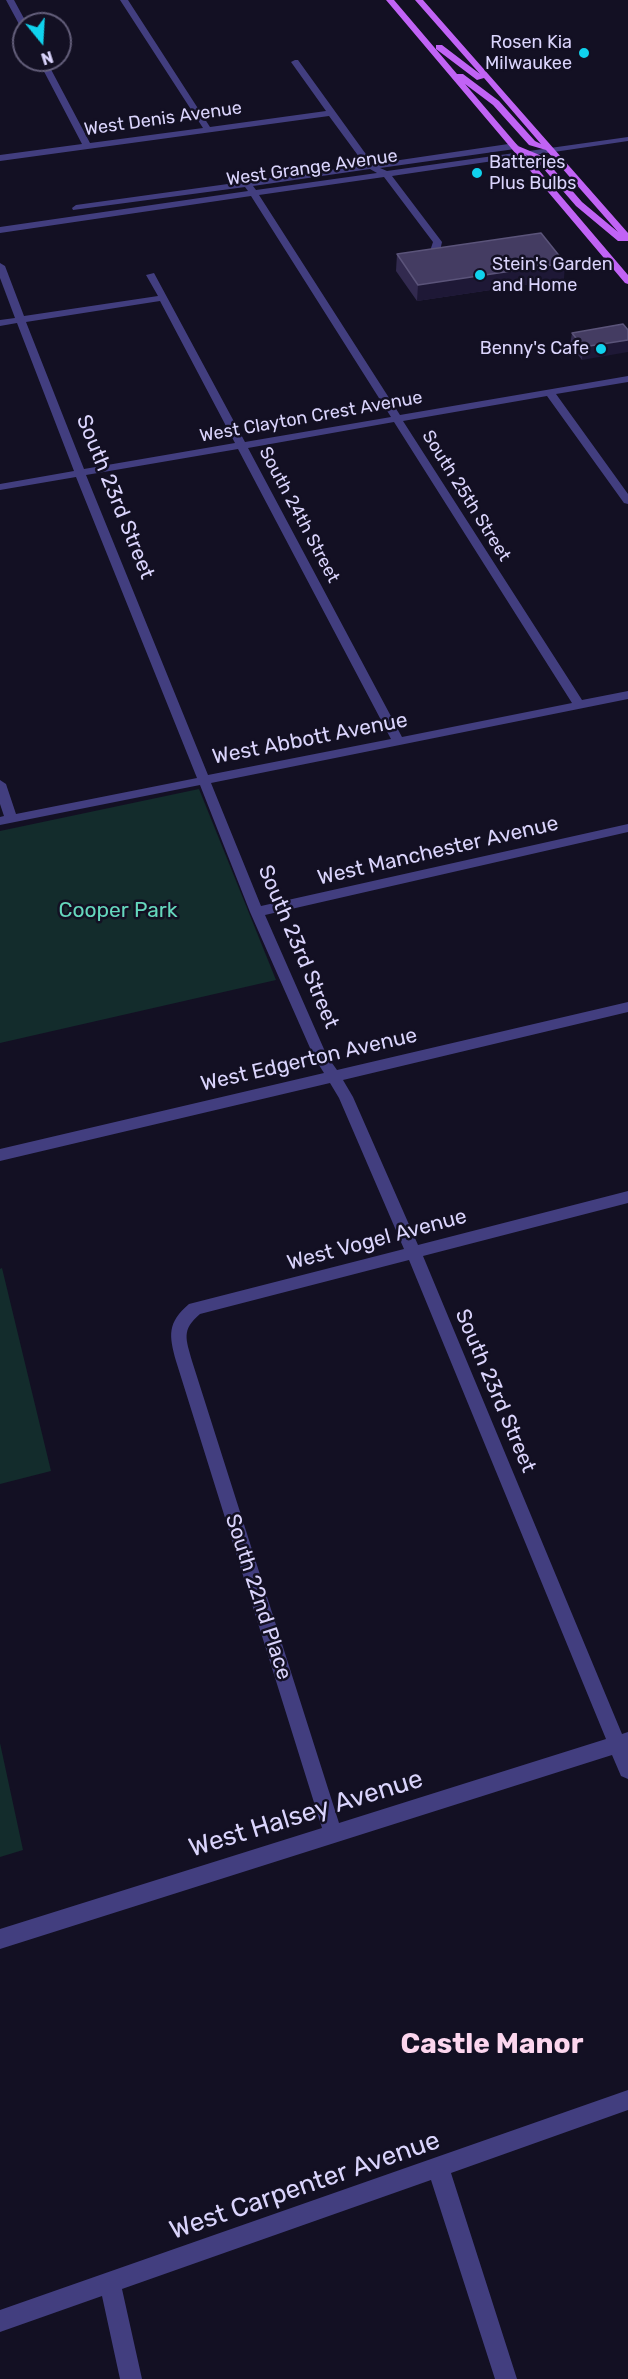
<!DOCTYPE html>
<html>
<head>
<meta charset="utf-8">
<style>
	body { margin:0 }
	#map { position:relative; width:628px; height:2379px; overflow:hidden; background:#131023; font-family:Rubik,sans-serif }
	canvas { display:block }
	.north { position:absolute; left:12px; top:12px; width:60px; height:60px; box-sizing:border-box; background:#131023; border:2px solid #635e7a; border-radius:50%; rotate:162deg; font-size:16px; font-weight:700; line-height:24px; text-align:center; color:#dad4fc }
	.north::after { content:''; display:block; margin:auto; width:21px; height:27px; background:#10d2ed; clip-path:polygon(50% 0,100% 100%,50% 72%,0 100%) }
</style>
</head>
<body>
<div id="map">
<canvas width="628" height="2379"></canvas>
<div class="north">N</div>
</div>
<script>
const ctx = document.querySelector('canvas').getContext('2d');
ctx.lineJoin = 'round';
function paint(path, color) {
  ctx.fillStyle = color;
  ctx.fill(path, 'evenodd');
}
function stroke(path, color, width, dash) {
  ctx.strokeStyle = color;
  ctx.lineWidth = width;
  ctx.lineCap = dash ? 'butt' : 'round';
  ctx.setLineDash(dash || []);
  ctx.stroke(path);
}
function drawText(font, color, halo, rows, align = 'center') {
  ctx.font = font + ' Rubik,sans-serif';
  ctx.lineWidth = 5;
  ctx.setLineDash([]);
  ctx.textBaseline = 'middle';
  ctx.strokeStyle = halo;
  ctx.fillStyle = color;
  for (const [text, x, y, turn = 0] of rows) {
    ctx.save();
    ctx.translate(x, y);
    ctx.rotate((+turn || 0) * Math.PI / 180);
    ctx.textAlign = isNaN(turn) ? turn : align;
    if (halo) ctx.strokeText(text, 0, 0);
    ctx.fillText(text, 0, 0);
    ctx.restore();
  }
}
paint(new Path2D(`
	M199,789l77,191 -276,63v-212z
	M2,1268l49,203 -51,13v-215z
	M0,1743l23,107 -23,7z`), '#132c2c');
paint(new Path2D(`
	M6,0h8l13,24h-3v4l-4,-2z
	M120,0h8l82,127 116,-16 -35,-49 4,-2h3l75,104 142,-21 4,3 -4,3 -135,19 7,3 241,-34v4l-236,35 50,66 -2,9 -5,3 -5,-3 3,-9 -49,-65 -125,18 141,220 228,-39v6l-72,12 72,100v10l-4,-1 -77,-107 -144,25 179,279 46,-9v8l-417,84 50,123 367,-82v8l-363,83 62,141 10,14 291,-68v10l-285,68 10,17 65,148 210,-54v12l-205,53 199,478 6,-2v47l-7,-3 -9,-21 -612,194v-20l322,-101 -146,-467c-7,-26 -9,-38 13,-57l215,-55 -65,-151 -9,-15 -330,78v-12l324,-76 -10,-16 -64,-145 -50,-127 -200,40v-8l4,-1 -4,-12v-24l6,4 10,30 181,-36 -121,-301 -76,13v-6l74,-13 -57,-148 -17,3v-6l15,-2 -15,-40v-15l5,3 19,50 134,-20 -12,-21 8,-2 91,169 146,-25 -140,-221 -251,37v-6l248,-36 -3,-4 -172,23 -1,-2 4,-3 289,-40 -36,-49 -329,45v-6l82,-11 -44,-84h8l44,83 113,-15zM370,169l7,4 -121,17 -3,-4zM160,301l75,142 -151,26 -58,-147zM394,422l178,281 -170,34 -154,-289zM238,449l153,290 -183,36 -122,-300zM409,1260l197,479 -267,84 -147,-462c-6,-22 -11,-31 8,-47z
	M628,2090v20l-177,63 66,206h-22l-64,-199 -309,109 20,90h-22l-18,-83 -102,36v-22z`), '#423e7f');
paint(new Path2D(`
	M386,0h8l63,74h6l36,27 36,40 6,3 -57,-66 -7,2 -41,-31v-4h6l38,29 -65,-74h8l205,233v8h-10l-42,-35 -40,-46 -11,-6 103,121v9l-3,-1zM465,84l28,21 36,40 17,5 72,82 -36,-30 -40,-46 -24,-10z`), '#c163f5');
paint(new Path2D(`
	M397,254l167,25 -147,22 -21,-30z
	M623,324l-41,36 -12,-15 2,-12z`), '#322a4f');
paint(new Path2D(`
	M565,263l-1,16 -147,22 1,-16z
	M628,340v12l-46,8 1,-13z`), '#1e1836');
const building = new Path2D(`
	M541,233l24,30 -147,22 -21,-31z
	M623,324l5,6v10l-45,7 -11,-14z`);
paint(building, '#443c62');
stroke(building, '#5b547a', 1.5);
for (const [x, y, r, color] of [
	[584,53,6,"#10d2ed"],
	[477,173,6,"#10d2ed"],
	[480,275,6,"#10d2ed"],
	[601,349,6,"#10d2ed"]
]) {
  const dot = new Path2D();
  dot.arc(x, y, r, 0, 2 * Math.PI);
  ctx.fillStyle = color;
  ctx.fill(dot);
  stroke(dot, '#131023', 2);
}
drawText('18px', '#dad4fc', '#131023', [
	["Rosen Kia",572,43],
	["Milwaukee",572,64],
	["Batteries",489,163,"left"],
	["Plus Bulbs",489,184,"left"],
	["Stein's Garden",492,265,"left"],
	["and Home",492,286,"left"],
	["Benny's Cafe",589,349]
], 'right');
drawText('18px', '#dad4fc', '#131023', [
	["West Denis Avenue",163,119,-8],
	["West Grange Avenue",312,168,-8],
	["West Clayton Crest Avenue",311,417,-10],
	["South 25th Street",466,496,58],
	["South 24th Street",299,515,62]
]);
drawText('21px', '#dad4fc', '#131023', [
	["South 23rd Street",115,497,68],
	["West Abbott Avenue",310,739,-11],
	["West Manchester Avenue",438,851,-13],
	["South 23rd Street",298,947,67],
	["West Edgerton Avenue",309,1060,-13],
	["West Vogel Avenue",377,1240,-15],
	["South 23rd Street",495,1391,67],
	["South 22nd Place",258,1597,72]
]);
drawText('21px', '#65d7bd', '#131023', [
	["Cooper Park",118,911]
]);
drawText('26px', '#dad4fc', '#131023', [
	["West Halsey Avenue",306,1814,-17],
	["West Carpenter Avenue",305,2186,-19]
]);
drawText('bold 28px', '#fcd6ee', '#131023', [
	["Castle Manor",492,2045]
]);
</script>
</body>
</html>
